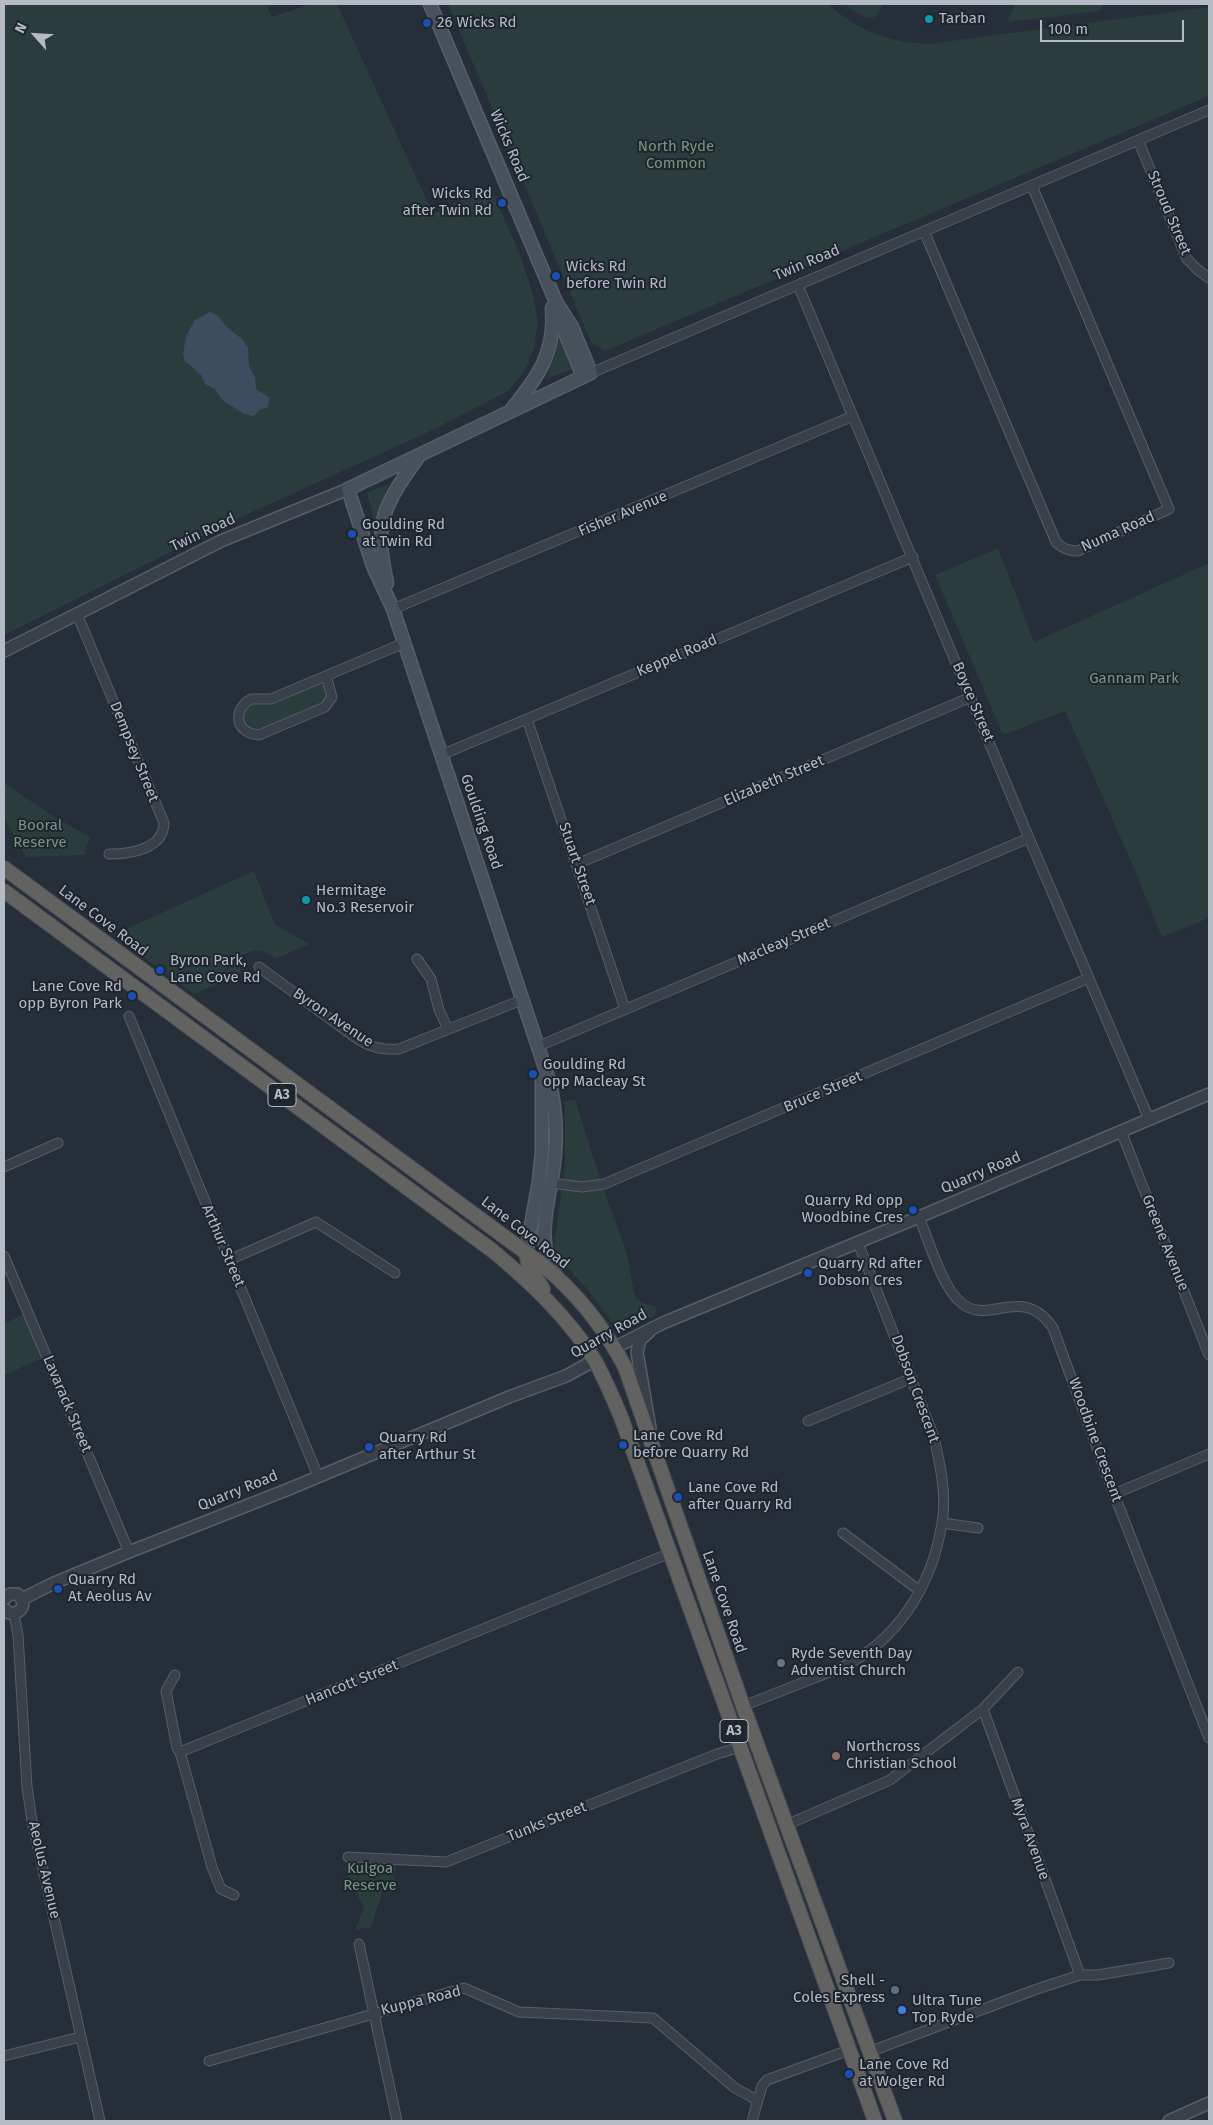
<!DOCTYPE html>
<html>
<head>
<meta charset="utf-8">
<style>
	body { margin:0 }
	#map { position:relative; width:1213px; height:2125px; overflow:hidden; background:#262e39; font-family:"Fira Sans",sans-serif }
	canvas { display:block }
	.frame { position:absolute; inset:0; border:5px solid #b5bbc5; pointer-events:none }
	.north { position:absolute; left:10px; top:10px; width:50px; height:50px; -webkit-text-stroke:4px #1e252e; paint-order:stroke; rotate:296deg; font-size:14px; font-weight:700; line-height:20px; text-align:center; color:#b5bbc5 }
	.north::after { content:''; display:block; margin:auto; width:18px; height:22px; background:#b5bbc5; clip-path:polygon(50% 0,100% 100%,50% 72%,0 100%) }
	.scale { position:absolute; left:1040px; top:20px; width:144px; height:22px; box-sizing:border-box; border:2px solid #b5bbc5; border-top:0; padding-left:6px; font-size:15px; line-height:18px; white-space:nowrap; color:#b5bbc5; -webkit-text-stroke:4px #1e252e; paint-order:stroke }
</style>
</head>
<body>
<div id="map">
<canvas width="1213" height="2125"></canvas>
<div class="frame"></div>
<div class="north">N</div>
<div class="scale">100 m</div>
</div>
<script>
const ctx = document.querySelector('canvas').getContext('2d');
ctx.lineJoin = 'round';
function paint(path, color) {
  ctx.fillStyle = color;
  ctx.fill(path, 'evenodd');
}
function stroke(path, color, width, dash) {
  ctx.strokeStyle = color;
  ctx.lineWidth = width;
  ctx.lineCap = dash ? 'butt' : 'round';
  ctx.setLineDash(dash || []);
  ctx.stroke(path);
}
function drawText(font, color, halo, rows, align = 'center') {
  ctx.font = font + ' "Fira Sans",sans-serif';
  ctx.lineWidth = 4;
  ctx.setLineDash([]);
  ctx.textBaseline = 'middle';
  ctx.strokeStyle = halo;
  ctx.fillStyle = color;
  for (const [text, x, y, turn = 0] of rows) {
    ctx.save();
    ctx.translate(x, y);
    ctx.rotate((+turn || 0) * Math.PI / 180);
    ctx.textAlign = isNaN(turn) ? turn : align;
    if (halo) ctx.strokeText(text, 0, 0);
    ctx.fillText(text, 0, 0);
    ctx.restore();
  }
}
paint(new Path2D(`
	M4,4h262l6,13 39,-13h26l96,210 57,-28 31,71 12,38 5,27 -4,26 -10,24 -16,19 -71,37 -213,97 -220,110z
	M448,4h380c30,27 60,38 100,40l281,-37v89l-604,255 -14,-9z
	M845,4h38c-10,25 -22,12 -38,0z
	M1015,4h88l-3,7 -93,11z
	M559,335l12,35 -25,9 11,-29z
	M388,484l-13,40 -8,-31z
	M998,548l36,94 175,-79v355l-47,19 -29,-71 -68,-155 -62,24 -68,-160z
	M319,683l5,2 4,10 -3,8 -67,28 -8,-2 -6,-5 -1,-11c12,-16 13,-6 27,-9 16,-3 33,-16 49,-21z
	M4,783l43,29 44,26 -5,8 -1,9 -59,2 -22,-39z
	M254,871l21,54 35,19 -35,15c-15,-15 -39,-10 -34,15l-47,20 -81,-59z
	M575,1099l24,77 28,78 7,38 3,7 7,4 12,4 -1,9 -29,11 -12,-2 -26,-35 -35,-38 12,-86v-64z
	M24,1314l17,45 -37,16v-51z
	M348,1857l48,2 -2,27 -12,7 -11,34 -16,3 9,-22 -19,-38z`), '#2b3c3c');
paint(new Path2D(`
	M210,312l7,3 11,13 14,11 6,9 1,18 6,11 1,12 14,9 -2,9 -9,3 -5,6 -10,-2 -22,-14 -7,-11 -10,-5 -4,-9 -16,-14 -2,-6 3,-19 9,-16z`), '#3d4c5f');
const minor = new Path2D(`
	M1138,140l49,119 11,11 11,8
	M924,231l132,311c7,7 13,9 22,9l91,-42 -137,-323
	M798,285l231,553 120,281
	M591,373l618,-263
	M393,609l460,-193
	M77,614l87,209c-1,27 -35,31 -55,31
	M326,676l6,21 -7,10 -66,28c-24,-2 -27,-25 -8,-36h20l133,-56
	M527,719l98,290
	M441,755l472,-198
	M577,864l394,-167
	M417,959l14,20 8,31 9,19
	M259,967l100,73c14,8 24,10 40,9l125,-50
	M129,1016l189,460
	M539,1046l490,-208
	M1121,1131l88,224
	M4,1167l54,-24
	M552,1183l30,4 22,-3 485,-206
	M919,1217c9,22 23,68 39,83 29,30 63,-19 95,28l61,166 95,244
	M4,1256l125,296
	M229,1260l87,-38 79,51
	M808,1421l104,-43
	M1114,1494l95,-40
	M942,1523l36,5
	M843,1533l77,58
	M14,1614l4,21 9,152 5,34 68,300
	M175,1675l-9,16 11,57 3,4 32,115 9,22 13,6
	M743,1706c25,-10 49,-19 74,-29 12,-5 25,-9 35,-15 51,-29 81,-82 90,-139 5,-28 -2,-59 -8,-86l-76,-194
	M983,1709l97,266
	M180,1752l490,-199
	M786,1825l104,-45 93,-71 35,-37
	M348,1857l98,5 271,-108 23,-7
	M359,1944l38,177
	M869,2052l168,-63 43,-14h18l71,-12
	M4,2056l76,-19
	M209,2061l255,-73 55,24 134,6 82,70 22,12
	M752,2121l10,-35 5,-6 82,-30`);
const tertiary = new Path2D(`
	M4,651l217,-110 127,-52
	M649,1332l-9,8 -3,12 13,76
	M614,1348l49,-25 256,-106 290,-123
	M4,1599l6,-5h7c11,8 5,21 -8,19l-5,-4
	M22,1599l32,-16 75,-31 160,-63 220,-92 57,-21 29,-16
	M1169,2121l40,-18`);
const secondary = new Path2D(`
	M430,4l126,298 8,28 19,47
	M556,302l16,25 19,46 -243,116 25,77 20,43 156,471c6,24 8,49 6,73 -2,41 -24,87 2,124
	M512,409c26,-32 44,-57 40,-101
	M387,583c-14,-61 -3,-78 32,-127
	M526,1253l13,-72 3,-30v-75`);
const trunk = new Path2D(`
	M4,868l536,395c35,28 64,64 85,104l118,339 152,415
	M4,891l489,360c38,32 76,67 102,110 10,18 18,37 26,56l254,704
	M526,1253l3,14 14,22`);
stroke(minor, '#575e67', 11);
stroke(tertiary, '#575e67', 14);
stroke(secondary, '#575e67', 15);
stroke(trunk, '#444b54', 16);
stroke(minor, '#394049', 9);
stroke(tertiary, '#394049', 11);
stroke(secondary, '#48505c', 12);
stroke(trunk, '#626260', 14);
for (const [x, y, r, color] of [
	[929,19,5,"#0f9aa8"],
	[427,23,5,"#1a4fb4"],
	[502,203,5,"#1a4fb4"],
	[556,276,5,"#1a4fb4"],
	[352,534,5,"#1a4fb4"],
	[306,900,5,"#0f9aa8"],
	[160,970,5,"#1a4fb4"],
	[132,996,5,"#1a4fb4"],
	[533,1074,5,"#1a4fb4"],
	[913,1210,5,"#1a4fb4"],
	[808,1273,5,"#1a4fb4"],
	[623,1445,5,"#1a4fb4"],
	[369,1447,5,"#1a4fb4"],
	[678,1497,5,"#1a4fb4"],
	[58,1589,5,"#1a4fb4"],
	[781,1663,5,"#6b7280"],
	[836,1756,5,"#8d6e63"],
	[895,1990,5,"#5c6f8a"],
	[902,2010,5,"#3f7fe0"],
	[849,2074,5,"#1a4fb4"]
]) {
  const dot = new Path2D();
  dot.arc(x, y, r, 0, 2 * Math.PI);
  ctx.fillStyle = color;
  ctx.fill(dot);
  stroke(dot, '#1e252e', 2);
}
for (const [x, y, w] of [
	[282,1095,28],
	[734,1731,28]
]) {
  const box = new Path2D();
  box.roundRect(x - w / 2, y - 11.5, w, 23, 4);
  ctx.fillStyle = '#1e252e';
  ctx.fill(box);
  stroke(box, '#b5bbc5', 1);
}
drawText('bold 14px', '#b5bbc5', null, [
	["A3",282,1095],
	["A3",734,1731]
]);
drawText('15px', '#b5bbc5', '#1e252e', [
	["Tarban",939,19],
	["26 Wicks Rd",437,23],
	["Wicks Rd",492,194,"right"],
	["after Twin Rd",492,211,"right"],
	["Wicks Rd",566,267],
	["before Twin Rd",566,284],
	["Goulding Rd",362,525],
	["at Twin Rd",362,542],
	["Hermitage",316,891],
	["No.3 Reservoir",316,908],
	["Byron Park,",170,961],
	["Lane Cove Rd",170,978],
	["Lane Cove Rd",122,987,"right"],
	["opp Byron Park",122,1004,"right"],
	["Goulding Rd",543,1065],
	["opp Macleay St",543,1082],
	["Quarry Rd opp",903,1201,"right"],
	["Woodbine Cres",903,1218,"right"],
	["Quarry Rd after",818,1264],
	["Dobson Cres",818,1281],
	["Lane Cove Rd",633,1436],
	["before Quarry Rd",633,1453],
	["Quarry Rd",379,1438],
	["after Arthur St",379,1455],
	["Lane Cove Rd",688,1488],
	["after Quarry Rd",688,1505],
	["Quarry Rd",68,1580],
	["At Aeolus Av",68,1597],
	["Ryde Seventh Day",791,1654],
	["Adventist Church",791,1671],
	["Northcross",846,1747],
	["Christian School",846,1764],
	["Shell -",885,1981,"right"],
	["Coles Express",885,1998,"right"],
	["Ultra Tune",912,2001],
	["Top Ryde",912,2018],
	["Lane Cove Rd",859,2065],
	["at Wolger Rd",859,2082]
], 'left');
drawText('15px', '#b5bbc5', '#1e252e', [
	["Wicks Road",509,146,67],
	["Stroud Street",1169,213,67],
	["Twin Road",807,263,-23],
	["Fisher Avenue",623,514,-23],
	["Numa Road",1118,532,-24],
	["Twin Road",203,533,-25],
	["Keppel Road",677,656,-23],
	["Boyce Street",973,702,67],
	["Dempsey Street",134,752,68],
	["Elizabeth Street",774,781,-23],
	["Goulding Road",481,822,71],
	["Stuart Street",577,864,71],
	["Lane Cove Road",103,921,37],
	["Macleay Street",784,942,-23],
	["Byron Avenue",333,1018,34],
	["Bruce Street",823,1092,-23],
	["Quarry Road",981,1173,-23],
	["Lane Cove Road",525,1233,38],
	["Greene Avenue",1165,1243,68],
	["Arthur Street",223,1246,67],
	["Quarry Road",609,1334,-29],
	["Dobson Crescent",915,1389,70],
	["Lavarack Street",67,1404,67],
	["Woodbine Crescent",1095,1440,70],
	["Quarry Road",238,1491,-22],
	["Lane Cove Road",724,1602,71],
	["Hancott Street",352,1683,-22],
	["Tunks Street",547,1822,-22],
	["Myra Avenue",1030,1839,70],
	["Aeolus Avenue",44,1870,77],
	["Kuppa Road",421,2001,-14]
]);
drawText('15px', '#76987d', '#1e252e', [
	["North Ryde",676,147],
	["Common",676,164],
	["Gannam Park",1134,679],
	["Booral",40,826],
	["Reserve",40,843],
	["Kulgoa",370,1869],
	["Reserve",370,1886]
]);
</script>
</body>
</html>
